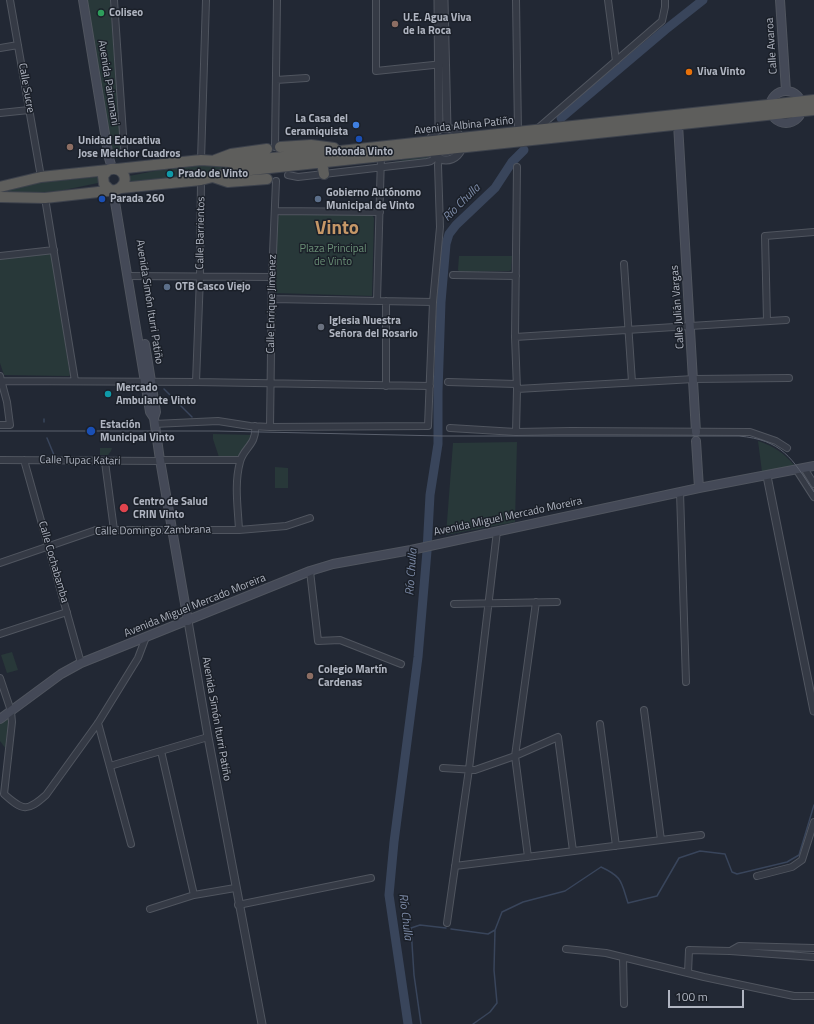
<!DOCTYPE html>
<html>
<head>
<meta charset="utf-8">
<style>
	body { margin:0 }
	#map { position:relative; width:814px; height:1024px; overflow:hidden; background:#222834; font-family:"Titillium Web",sans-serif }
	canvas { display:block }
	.scale { position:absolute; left:668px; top:990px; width:76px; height:18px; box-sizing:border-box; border:2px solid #b0b5c1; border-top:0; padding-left:5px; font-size:12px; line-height:14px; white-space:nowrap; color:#b0b5c1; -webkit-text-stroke:3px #1b2029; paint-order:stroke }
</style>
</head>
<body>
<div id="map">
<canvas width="814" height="1024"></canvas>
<div class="scale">100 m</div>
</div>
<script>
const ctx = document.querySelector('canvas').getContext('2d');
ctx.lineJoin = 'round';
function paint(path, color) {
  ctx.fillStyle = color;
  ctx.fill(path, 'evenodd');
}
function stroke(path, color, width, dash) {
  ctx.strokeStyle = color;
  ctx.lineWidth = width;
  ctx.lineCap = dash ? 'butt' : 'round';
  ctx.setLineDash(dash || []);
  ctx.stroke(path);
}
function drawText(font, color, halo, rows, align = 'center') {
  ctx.font = font + ' "Titillium Web",sans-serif';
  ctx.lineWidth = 3;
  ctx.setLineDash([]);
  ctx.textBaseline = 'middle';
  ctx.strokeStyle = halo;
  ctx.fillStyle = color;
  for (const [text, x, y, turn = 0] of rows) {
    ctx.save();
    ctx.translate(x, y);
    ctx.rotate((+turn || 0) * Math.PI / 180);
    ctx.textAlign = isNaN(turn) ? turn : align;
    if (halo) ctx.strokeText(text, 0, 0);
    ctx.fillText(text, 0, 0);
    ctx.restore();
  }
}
paint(new Path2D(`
	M87,0h23l12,158 -6,1 -5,-14z
	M418,157h10v2l-42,7 -2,-2z
	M196,166h37l-37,10 -67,7v-7l36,-7z
	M98,177v6l-39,8 -29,2h-30v-2l42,-9z
	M280,215h92l2,3 -2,78 -97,-3 2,-75z
	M51,253h1l18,122 -1,1 -65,-1 -4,-12v-105z
	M459,256h53l-1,14 -2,1 -49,1 -2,-2z
	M213,434l40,1 -15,21 -19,1 -6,-18z
	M758,441c16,5 26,12 36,24l-32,7z
	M517,442l-2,80 -69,13 7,-92z
	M100,448h12l-1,3 -3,4h-8z
	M275,467l13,1v20h-13z
	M12,652l6,18 -11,3 -6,-18z
	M8,718l1,3 -3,28 -6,-8v-17z`), '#283839');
stroke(new Path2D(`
	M164,389l28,28
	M44,422v-3
	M47,438l7,17
	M451,929l37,5 7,-4 7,-18 21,-10 42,-11 36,-24c22,10 20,15 27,36l29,-7 22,-38 21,-7 25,3 7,18 5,2 50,-12 12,-7 15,-50
	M421,1024l-7,-49 -3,-47 9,-3 26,3
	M473,1024l17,-12 7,-9 -3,-33 1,-40`), '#39455b', 1.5);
stroke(new Path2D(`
	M561,118l104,-88 38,-30
	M408,1024l-19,-129 5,-53 24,-185 9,-106 3,-56 8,-51v-52l3,-90 5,-58 3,-10 7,-9 39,-37 17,-26 12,-12`), '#39455b', 9);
const minor = new Path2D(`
	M10,0l31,177
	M114,0l10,149
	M376,0v71l67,-7
	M516,0l2,132
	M608,0l8,61
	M0,48l18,-3
	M276,80l30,-2
	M0,113l29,-3
	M537,129l125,-108 3,-14v-7
	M275,147l2,-147
	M201,160l5,-160
	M288,175l10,2 129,-15 4,-1 5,-4
	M45,198l30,183
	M275,211l105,1
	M0,256l54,-6
	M624,264l8,118
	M453,275l63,1
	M128,276l144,1
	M272,299l161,3
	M377,301l4,-145
	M386,301v85
	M767,321l-2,-85 49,-4
	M515,337l271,-17
	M0,376l7,26 3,23h-10
	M0,381l196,1 234,4
	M196,382l4,-106 1,-96
	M448,382l68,2
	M517,389l177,-10 95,-1
	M154,424l64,-3 32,5 20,1 158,-1 5,-124 7,-75 -2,-62 1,-7
	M270,427l2,-150 4,-96
	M450,428l66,4 55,-1 179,1 26,9 11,7
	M516,432l1,-43 -2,-52 2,-170
	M0,460l160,1
	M24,460l57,203
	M160,460h80
	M105,462l9,68
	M804,468l10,16
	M796,469l18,28
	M680,492l6,190
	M239,530c-1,-22 -5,-46 1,-68 3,-14 17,-17 15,-36
	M0,563l96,-33h143l47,-4 24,-8
	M310,571l8,70 22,-1 61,24
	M454,604l103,-2
	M0,634l67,-22
	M0,678l11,33 1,11 -8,72c19,17 23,18 42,1l52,-72 40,-65 8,-21
	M644,710l17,130
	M98,723l33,121
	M600,724l16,122
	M161,751l33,144
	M110,766l98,-29
	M443,768l32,2 40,-14 43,-19 15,114
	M528,857l-13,-101 21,-154
	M455,866l246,-31
	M757,876l35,-9 10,-7 12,-38
	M238,905l133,-27
	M150,909l44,-14 41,-7
	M447,923l22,-154 28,-238
	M566,949l40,4 98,24 90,19h20
	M732,950l7,-4 75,2
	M623,957l1,47
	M688,973l1,-23 41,1 84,6`);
const tertiary = new Path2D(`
	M438,0l1,129
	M444,0l3,128
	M430 144a16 16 0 1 1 32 0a16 16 0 1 1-32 0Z
	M767,476l47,235
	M188,621l20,116 54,287`);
const secondary = new Path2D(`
	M83,0l26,158 3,10
	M780,0l6,91
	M770 107a16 16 0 1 1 32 0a16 16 0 1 1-32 0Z
	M678,124l18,308
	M113,190l37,222 4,6 6,42 28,161
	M145,344l11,68 -2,6
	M696,441l3,47
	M0,719l61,-45 20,-11 229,-92 23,-7 78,-14 288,-62 115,-22`);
const trunk = new Path2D(`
	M280,147l31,-2 23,3
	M215,160l16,-6 36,-5
	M322,163l2,11
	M117,169l84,-9 30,2 72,-7 511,-55
	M213,177l15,5 39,-3
	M0,187l41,-10 67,-7
	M121,188l80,-8 31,-8 582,-62
	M0,197l45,1 71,-8c16,-6 8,-26 -8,-20l-5,6 1,8 6,6`);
stroke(minor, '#50555f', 8);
stroke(tertiary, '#50555f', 9);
stroke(secondary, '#50555f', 10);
stroke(trunk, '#3d424c', 12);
stroke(minor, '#353a45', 6);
stroke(tertiary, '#353a45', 7);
stroke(secondary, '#444957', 8);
stroke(trunk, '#5e5e5c', 10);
stroke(new Path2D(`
	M0,431h217l226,5h296c43,4 53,22 75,56`), '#5a606d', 1);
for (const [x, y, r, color] of [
	[101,13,4,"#2e9e5b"],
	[395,24,4,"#8d6e63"],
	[689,72,4,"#e8710a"],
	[356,125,4,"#3f7fe0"],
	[359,139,4,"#1a4fb4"],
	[70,147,4,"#8d6e63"],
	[170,174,4,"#0f9aa8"],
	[102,199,4,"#1a4fb4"],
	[318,199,4,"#5c6f8a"],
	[167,287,4,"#5c6f8a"],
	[321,327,4,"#6b7280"],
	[108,394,4,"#0f9aa8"],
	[91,431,5,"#1a4fb4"],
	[124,508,5,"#e0444e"],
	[310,676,4,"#8d6e63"]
]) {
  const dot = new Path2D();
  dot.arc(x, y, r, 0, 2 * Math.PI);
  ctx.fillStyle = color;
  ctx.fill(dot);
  stroke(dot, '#1b2029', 1.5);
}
drawText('bold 11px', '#b0b5c1', '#1b2029', [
	["Coliseo",109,13],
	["U.E. Agua Viva",403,18],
	["de la Roca",403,31],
	["Viva Vinto",697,72],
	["La Casa del",348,119,"right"],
	["Ceramiquista",348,132,"right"],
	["Unidad Educativa",78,141],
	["Jose Melchor Cuadros",78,154],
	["Rotonda Vinto",359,152,"center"],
	["Prado de Vinto",178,174],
	["Gobierno Autónomo",326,193],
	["Municipal de Vinto",326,206],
	["Parada 260",110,199],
	["OTB Casco Viejo",175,287],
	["Iglesia Nuestra",329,321],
	["Señora del Rosario",329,334],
	["Mercado",116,388],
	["Ambulante Vinto",116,401],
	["Estación",100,425],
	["Municipal Vinto",100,438],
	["Centro de Salud",133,502],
	["CRIN Vinto",133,515],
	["Colegio Martín",318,670],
	["Cardenas",318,683]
], 'left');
drawText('11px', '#b0b5c1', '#1b2029', [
	["Calle Avaroa",772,46,-94],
	["Avenida Pairumani",108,83,81],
	["Calle Sucre",26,88,80],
	["Avenida Albina Patiño",464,126,-6],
	["Calle Barrientos",201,233,-89],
	["Avenida Simón Iturri Patiño",149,302,81],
	["Calle Enrique Jimenez",272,304,-89],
	["Calle Julián Vargas",678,307,-94],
	["Calle Tupac Katari",80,461,1],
	["Avenida Miguel Mercado Moreira",508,517,-12],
	["Calle Domingo Zambrana",153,531,-1],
	["Calle Cochabamba",53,562,74],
	["Avenida Miguel Mercado Moreira",195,606,-22],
	["Avenida Simón Iturri Patiño",216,719,80]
]);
drawText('11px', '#6a8f76', '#1b2029', [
	["Plaza Principal",333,249],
	["de Vinto",333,262]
]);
drawText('italic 12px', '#7c8aa6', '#1b2029', [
	["Río Chulla",462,203,-45],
	["Río Chulla",412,572,-86],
	["Río Chulla",405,917,83]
]);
drawText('bold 19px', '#c59767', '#1b2029', [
	["Vinto",337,229]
]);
</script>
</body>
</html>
